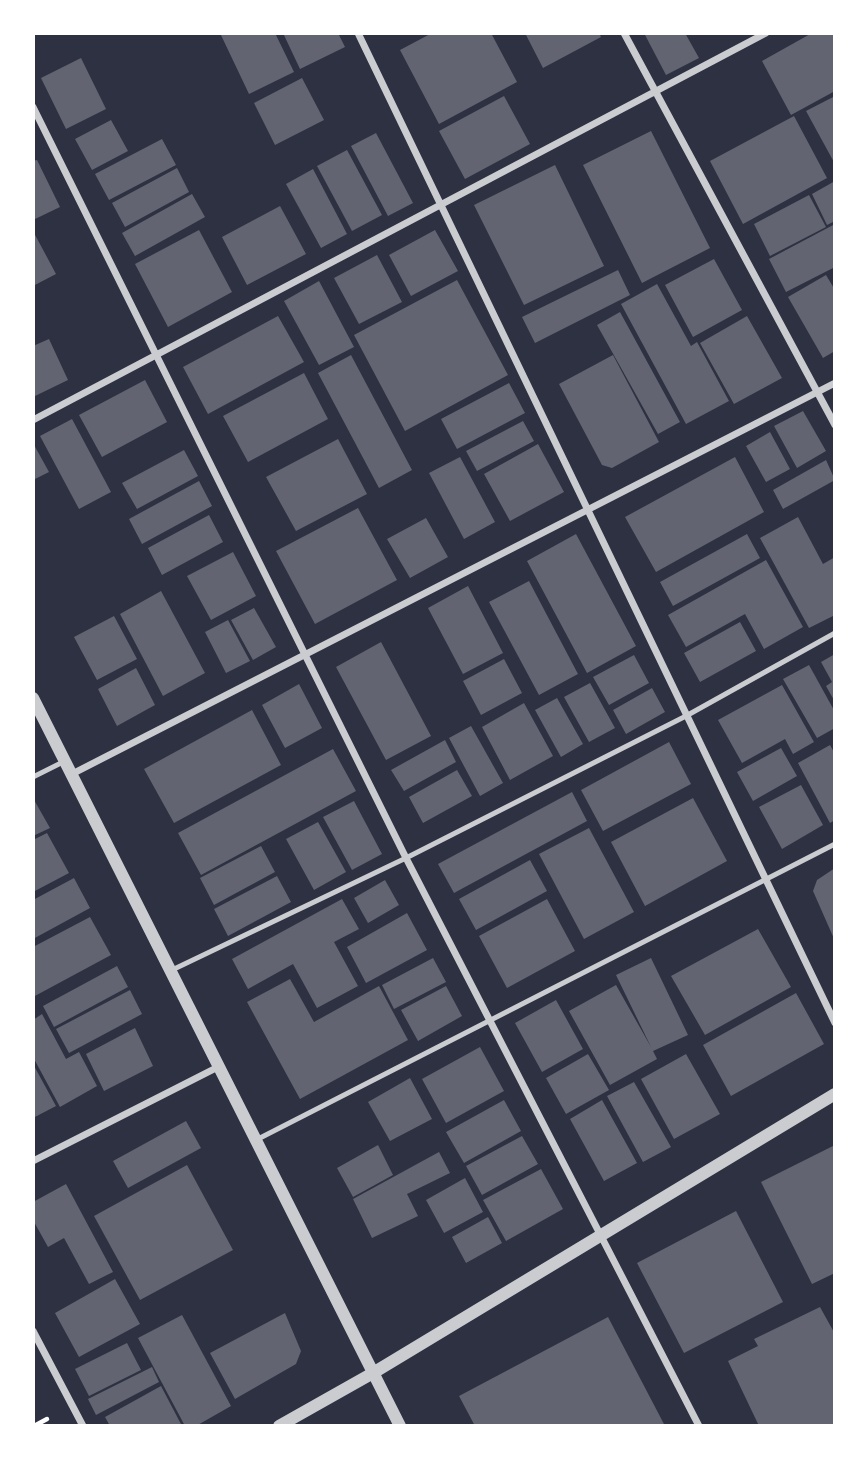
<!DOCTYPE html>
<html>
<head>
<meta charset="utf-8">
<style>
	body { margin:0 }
	#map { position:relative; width:868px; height:1459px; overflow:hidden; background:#2d3142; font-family:"Space Grotesk",sans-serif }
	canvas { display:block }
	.frame { position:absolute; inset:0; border:35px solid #fff; pointer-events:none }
</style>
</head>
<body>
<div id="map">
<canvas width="868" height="1459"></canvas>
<div class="frame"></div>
</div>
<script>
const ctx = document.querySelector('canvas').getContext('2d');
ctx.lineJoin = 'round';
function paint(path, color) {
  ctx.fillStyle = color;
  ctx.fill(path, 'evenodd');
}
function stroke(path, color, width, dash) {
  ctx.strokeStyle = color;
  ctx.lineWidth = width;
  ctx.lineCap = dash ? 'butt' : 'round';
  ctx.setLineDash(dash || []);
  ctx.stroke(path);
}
paint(new Path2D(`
	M220,33h55l19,39 -45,22z
	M283,33h55l7,14 -45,22z
	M432,33h59l26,49 -78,42 -39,-74z
	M525,33h74l2,4 -58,31z
	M644,33h41l14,25 -33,17z
	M812,33h23v58l-44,24 -29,-54z
	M81,58l25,51 -40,20 -25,-51z
	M302,78l22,42 -49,25 -21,-42z
	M504,96l26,48 -65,35 -26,-48z
	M835,96v68l-29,-53z
	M794,116l33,62 -84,46 -33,-63z
	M111,120l17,31 -36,19 -17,-31z
	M651,131l59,117 -68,35 -59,-118z
	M376,133l37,70 -25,13 -37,-70z
	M162,139l14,26 -67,35 -14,-26z
	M347,150l35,65 -30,16 -35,-65z
	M37,160l23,47 -27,13v-59z
	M555,165l49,101 -80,39 -50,-100z
	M177,168l12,24 -64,35 -13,-24z
	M313,169l34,65 -26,14 -35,-64z
	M835,181v40l-8,4 -15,-31z
	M192,194l13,23 -70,39 -13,-23z
	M809,195l17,32 -56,29 -16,-32z
	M280,206l26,48 -59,31 -25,-48z
	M835,224v43l-49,25 -17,-33z
	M199,230l33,62 -64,35 -33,-63z
	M435,230l23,41 -47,25 -22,-41z
	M33,231l23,43 -23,12z
	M377,255l25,47 -43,22 -25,-46z
	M714,259l28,51 -49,27 -28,-52z
	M618,270l12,25 -95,48 -13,-26z
	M826,275l9,15v61l-12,7 -35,-61z
	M457,280l51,95 -103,56 -51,-96z
	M319,281l35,66 -35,18 -35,-64z
	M657,284l34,62 6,-4 32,59 -43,23 -65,-120z
	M620,312l60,110 -22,12 -61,-109z
	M278,316l26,46 -96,52 -25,-47z
	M747,316l35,62 -48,26 -34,-61z
	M49,339l19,41 -35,17v-51z
	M351,355l61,115 -33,18 -61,-115z
	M613,355l46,87 -47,26 -10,-3 -43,-81z
	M304,373l24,46 -80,43 -25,-46z
	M145,380l22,42 -65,35 -23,-42z
	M509,383l16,30 -68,36 -16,-30z
	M803,411l23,40 -29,17 -23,-42z
	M72,419l39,73 -32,17 -39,-73z
	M523,421l11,20 -57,30 -11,-20z
	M770,432l20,37 -24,13 -20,-36z
	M338,439l29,55 -71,37 -30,-54z
	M33,443l16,29 -16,8z
	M538,444l26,48 -54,29 -26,-47z
	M184,450l14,26 -61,33 -15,-26z
	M460,457l35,65 -31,17 -35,-66z
	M735,457l29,55 -108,60 -31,-55z
	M826,460l9,20 -52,29 -10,-19z
	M199,481l13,25 -70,38 -13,-25z
	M358,508l39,72 -82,44 -39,-73z
	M209,515l14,27 -61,33 -14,-27z
	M798,517l25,47 12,-7v58l-26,13 -49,-90z
	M426,518l22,39 -38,21 -23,-39z
	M576,534l60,112 -49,27 -60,-112z
	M747,534l13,24 -87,48 -13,-24z
	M233,552l23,44 -45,24 -24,-44z
	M766,560l37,67 -39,22 -19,-35 -59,33 -18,-32z
	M529,581l49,93 -39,21 -50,-93z
	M468,586l35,67 -40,21 -35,-66z
	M161,591l44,82 -42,23 -43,-82z
	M254,608l22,39 -23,13 -22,-40z
	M114,616l23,43 -40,21 -23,-43z
	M228,620l22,41 -24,12 -21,-41z
	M740,622l16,29 -56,31 -16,-29z
	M381,642l50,94 -45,24 -50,-93z
	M835,654v48l-9,-16 6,-4 -11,-20z
	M634,655l15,28 -40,22 -16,-28z
	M504,659l18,34 -41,22 -18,-34z
	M809,665l26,47v16l-18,10 -34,-59z
	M136,668l19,37 -38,21 -19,-37z
	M590,683l25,45 -26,14 -25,-45z
	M299,684l23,44 -37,20 -23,-43z
	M782,685l32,57 -21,12 -8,-15 -43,24 -24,-43z
	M652,688l13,24 -39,22 -13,-24z
	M557,698l26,46 -22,13 -26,-47z
	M524,703l29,53 -43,24 -28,-53z
	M252,710l29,55 -107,58 -30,-54z
	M471,726l32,57 -23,13 -31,-58z
	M445,740l11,22 -52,29 -13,-21z
	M669,742l22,42 -88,47 -22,-41z
	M830,745l5,9v66l-5,3 -32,-60z
	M781,748l16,28 -44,25 -16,-29z
	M333,749l23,42 -155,84 -23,-42z
	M457,770l15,26 -49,27 -14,-26z
	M801,785l22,40 -41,24 -23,-42z
	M572,792l15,29 -133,72 -16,-29z
	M33,798l17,30 -17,8z
	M693,798l34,63 -82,45 -34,-64z
	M354,801l28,53 -30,16 -29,-53z
	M318,822l28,50 -32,18 -28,-51z
	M589,828l45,84 -50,27 -45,-85z
	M47,833l22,40 -36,19v-52z
	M261,846l14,26 -61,33 -14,-27z
	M530,860l17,31 -71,39 -17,-31z
	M835,868v73l-22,-50 4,-11z
	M277,876l14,26 -63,34 -14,-27z
	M74,878l16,30 -57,31v-39z
	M385,880l14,25 -31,18 -14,-25z
	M342,899l17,30 -25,13 24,44 -41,22 -24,-44 -45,25 -16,-30z
	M547,899l28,52 -68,37 -28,-52z
	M407,913l20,37 -61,33 -19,-36z
	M90,917l21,38 -78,42v-50z
	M758,929l33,58 -86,48 -34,-59z
	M433,958l13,24 -52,27 -12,-24z
	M651,958l37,77 -35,16 4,8 -47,26 -41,-74 47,-26 35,62 -35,-72z
	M117,966l11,21 -74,40 -11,-21z
	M290,979l24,43 65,-36 29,54 -108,59 -53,-97z
	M446,986l16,30 -44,25 -17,-31z
	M130,990l12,24 -73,39 -13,-24z
	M796,993l28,51 -93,52 -28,-51z
	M556,1000l27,49 -41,23 -27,-49z
	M42,1014l24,45 13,-7 18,34 -37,21 -27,-50v-37z
	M135,1028l18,38 -49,25 -18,-37z
	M480,1047l24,44 -58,32 -24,-44z
	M588,1054l21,36 -43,24 -20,-36z
	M686,1054l34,60 -46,25 -33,-60z
	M33,1064l23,42 -23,12z
	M410,1078l22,41 -42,22 -22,-39z
	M634,1082l37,65 -28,15 -36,-66z
	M504,1100l17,31 -57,32 -18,-31z
	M602,1100l35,63 -33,18 -34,-62z
	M186,1121l15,27 -73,40 -15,-27z
	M522,1136l16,28 -56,31 -16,-29z
	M378,1145l15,30 -40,22 -16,-29z
	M835,1145v128l-23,11 -51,-102z
	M439,1152l11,21 -43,21 11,22 -46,22 -19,-39z
	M187,1165l46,85 -93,50 -46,-84z
	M541,1169l22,40 -57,32 -23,-41z
	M465,1178l18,34 -39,21 -18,-33z
	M66,1184l47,88 -24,12 -25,-46 -16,9 -15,-27v-18z
	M736,1211l47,91 -99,51 -47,-90z
	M488,1217l14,26 -36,20 -14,-26z
	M115,1279l25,45 -61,33 -24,-44z
	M820,1307l15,27v91l-76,1 -31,-65 30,-15 -4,-7z
	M285,1313l16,38 -5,13 -61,35 -25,-46z
	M182,1315l49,91 -35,20h-11l-47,-88z
	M608,1317l57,109h-190l-16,-30z
	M127,1343l14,27 -52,26 -14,-27z
	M152,1367l7,15 -63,33 -8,-16z
	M161,1386l21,40h-72l-5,-9z`), '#626471');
stroke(new Path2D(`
	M34,1426l13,-7`), '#fff', 4.5);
stroke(new Path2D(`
	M33,777l32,-16
	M172,970l234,-112 280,-142 149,-83
	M258,1139l577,-295`), '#caccd0', 5);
stroke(new Path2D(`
	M358,33l477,990
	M624,33l211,392
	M33,107l373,751 293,568
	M33,420l733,-387
	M72,774l763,-391
	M33,1161l187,-95
	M33,1331l50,95`), '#caccd0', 7);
stroke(new Path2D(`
	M33,698l367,728
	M279,1426l94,-53 462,-279`), '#caccd0', 12);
</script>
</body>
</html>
